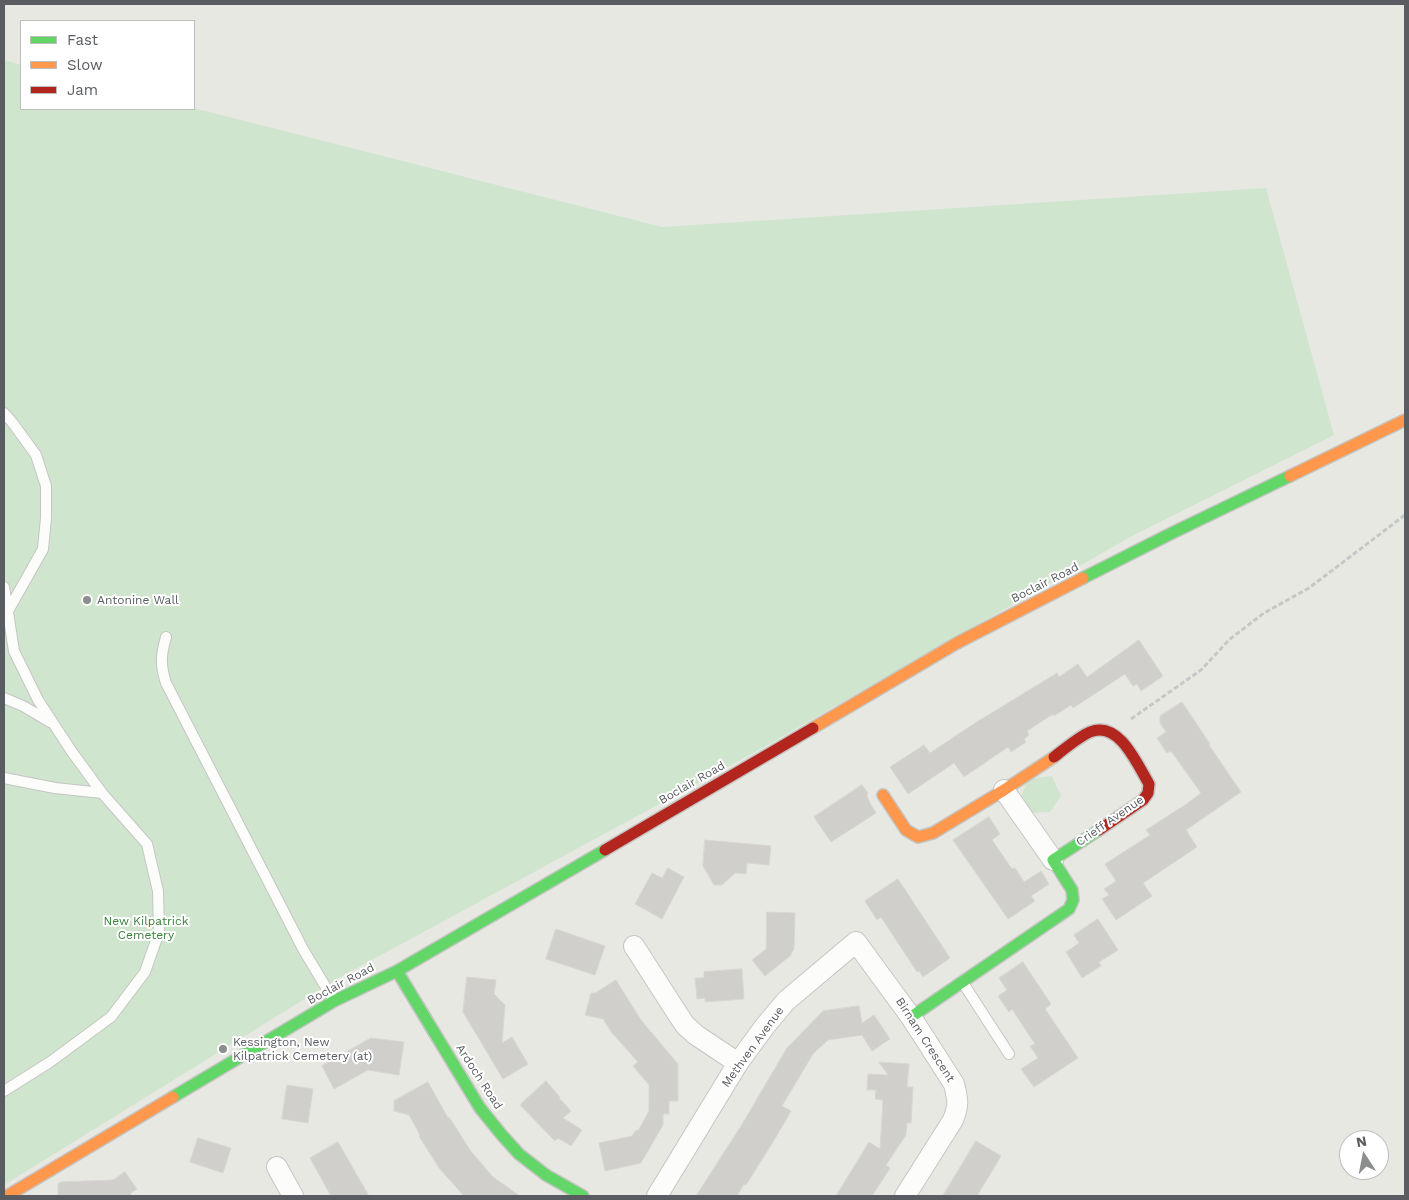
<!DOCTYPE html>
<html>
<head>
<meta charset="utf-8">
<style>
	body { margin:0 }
	#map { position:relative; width:1409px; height:1200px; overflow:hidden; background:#e8e8e3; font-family:"Work Sans",sans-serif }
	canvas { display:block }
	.frame { position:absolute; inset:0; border:5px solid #595c60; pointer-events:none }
	.legend { position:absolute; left:20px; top:20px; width:175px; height:90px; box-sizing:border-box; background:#fff; border:1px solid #bdbebf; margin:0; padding:6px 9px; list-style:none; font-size:15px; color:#595c60 }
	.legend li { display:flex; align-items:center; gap:10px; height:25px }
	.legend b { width:25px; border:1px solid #bdbebf }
	.north { position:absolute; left:1339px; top:1130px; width:50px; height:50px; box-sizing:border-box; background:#fff; border:1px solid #bdbebf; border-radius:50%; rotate:349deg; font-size:14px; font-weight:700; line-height:20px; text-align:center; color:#595c60 }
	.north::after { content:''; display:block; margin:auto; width:18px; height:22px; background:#8b8d8e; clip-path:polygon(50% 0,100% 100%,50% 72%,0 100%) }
</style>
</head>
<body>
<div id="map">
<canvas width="1409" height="1200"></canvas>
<div class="frame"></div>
<ul class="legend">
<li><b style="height:6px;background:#63d668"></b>Fast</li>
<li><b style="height:6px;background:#ff974d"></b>Slow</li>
<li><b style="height:6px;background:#b3261e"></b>Jam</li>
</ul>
<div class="north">N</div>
</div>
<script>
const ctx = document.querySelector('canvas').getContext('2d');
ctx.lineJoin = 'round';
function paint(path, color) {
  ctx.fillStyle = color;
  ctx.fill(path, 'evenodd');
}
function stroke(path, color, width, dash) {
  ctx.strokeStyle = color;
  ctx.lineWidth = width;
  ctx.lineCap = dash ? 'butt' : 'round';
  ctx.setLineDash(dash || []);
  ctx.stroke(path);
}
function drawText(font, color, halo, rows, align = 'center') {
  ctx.font = font + ' "Work Sans",sans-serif';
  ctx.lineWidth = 4;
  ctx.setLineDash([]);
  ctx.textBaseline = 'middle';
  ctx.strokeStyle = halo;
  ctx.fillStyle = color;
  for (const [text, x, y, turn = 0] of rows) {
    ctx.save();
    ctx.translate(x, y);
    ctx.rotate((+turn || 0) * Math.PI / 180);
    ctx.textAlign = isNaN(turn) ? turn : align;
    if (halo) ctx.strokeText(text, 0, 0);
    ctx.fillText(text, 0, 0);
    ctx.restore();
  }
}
paint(new Path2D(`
	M4,60l17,5v44l173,-1 468,119 604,-39 68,247 -202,101 -375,215 -420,228 -333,206z
	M1052,776l9,20 -11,16 -20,1 -9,-16 7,-18z`), '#d0e5ce');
const building = new Path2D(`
	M1139,640l24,36 -22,15 -4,-7 -4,2 -8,-12 -52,34 -2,-3 -17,11 -1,-2 -26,17 2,4 -5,4 2,3 -15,10 -3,-5 -44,30 -10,-14 -46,31 -18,-27 34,-22 6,8 45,-30 82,-50 2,4 19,-13 9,13z
	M1182,702l28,42 -1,1 32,47 -55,38 11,17 -54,36 9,13 -36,24 -14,-21 7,-4 -5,-6 12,-8 -11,-17 45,-29 -4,-5 39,-25 16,-12 -30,-42 -4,2 -10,-15 9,-6 -6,-9v-7z
	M862,785l6,8 -1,3 3,7 6,10 -45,29 -17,-25z
	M989,817l11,17 -8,6 20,29 3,-1 9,14 17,-11 8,13 -18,12 4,5 -27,18 -55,-79z
	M705,840l66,6 -2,19 -22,-2 -1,11 -11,-1 -13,12h-8l-11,-19z
	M668,868l16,9 -22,42 -27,-15 17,-31 10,5z
	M898,879l52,79 -27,19 -4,-6 -2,1 -36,-55 -4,3 -12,-19z
	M767,912l28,1 -1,36 -4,7 -25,20 -13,-16 14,-11z
	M1098,919l20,31 -19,12 2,4 -19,12 -16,-26 13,-9 -5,-8z
	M556,929l49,17 -10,29 -49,-16z
	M1023,962l28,42 -6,5 33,49 -44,29 -13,-18 17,-11 -8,-12 5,-2 -23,-35 -3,3 -11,-16 9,-6 -8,-12z
	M742,969l2,30 -39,3v-4l-8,1 -2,-21h9v-6z
	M467,977l29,3 -2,14 11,11 -3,38 10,-6 16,27 -25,15 -40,-67z
	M616,980l25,40 37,44v37h-9v13h-6v11l-22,38 -36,8 -6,-28 33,-7 4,-6 2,1 11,-20v-26l-16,-19 5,-4 -26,-29 -9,-14 -18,-4 6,-22h4z
	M859,1006l3,17 12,-8 16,24 -18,12 -10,-16 -34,5 -15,14 -31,52 9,5 -15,26 -30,48 -2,-1 -7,12h-41l45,-70 46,-78 36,-37z
	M371,1038l33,4 -5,33 -31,-5 -34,19 -12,-23z
	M879,1062l30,2 -2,23h6l-2,36h-4l-1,12 -20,30 4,3 -18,28h-36l33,-54 11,7 3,-49 -8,-1 1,-9h-9l1,-16 20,1z
	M546,1081l14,16 -1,1 12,13 -8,7 19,12 -11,16 -13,-8 -3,3 -35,-36z
	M428,1082l20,36 1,-1 21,33 23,27 27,19h-56l-25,-28 -20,-32 1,-1 -11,-20 -15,-4v-10z
	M287,1085l26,4 -5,34 -26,-4z
	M198,1138l33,10 -8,25 -33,-11z
	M976,1141l25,15 -24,40h-34z
	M338,1142l31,54h-38l-21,-38z
	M125,1172l12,17 -6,4 -1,3h-72v-12l3,-2 52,-2z`);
paint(building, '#d0cfcc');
stroke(building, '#d8d6d2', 1);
const lane = new Path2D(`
	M4,413l8,9 24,33 10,31v32l-3,31 -35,62
	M4,587l10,64 24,49 34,52 30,41 45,51 11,47 1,41 -14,40 -34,45 -61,45 -46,29
	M166,637c-5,18 -6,28 0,46l137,266 31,52
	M4,698l19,8 27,16
	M4,778l51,10 47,5
	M963,983l46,71`);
const street = new Path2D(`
	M1004,790l49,70
	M634,946l43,67 8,12 11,10 42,28
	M277,1167l16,29
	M657,1196l81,-133 27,-37 21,-25 70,-59 55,75 43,67c4,16 5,21 -1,36l-48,76`);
const fast = new Path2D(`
	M1083,578l89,-45 118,-57
	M397,971l83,137 21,26 18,20 27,21 37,21
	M911,1017l158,-108 4,-9 -1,-10 -19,-30 46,-30
	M173,1097l161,-96 63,-30 208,-121`);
const slow = new Path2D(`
	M1290,476l115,-56
	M813,728l144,-85 126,-65
	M883,795l23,35 12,7 15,-4 71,-43 50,-33
	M7,1196l166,-99`);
const jam = new Path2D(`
	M1054,757c9,-7 26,-21 36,-25 29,-12 47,32 59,52l-1,9 -5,7 -44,30
	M605,850l208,-122`);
stroke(lane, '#c5c5c5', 12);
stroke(street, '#c5c5c5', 22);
stroke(fast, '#c4c5c3', 14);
stroke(slow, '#c4c5c3', 14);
stroke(jam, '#c4c5c3', 14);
stroke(new Path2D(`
	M1131,719l70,-49 29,-31 34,-26 45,-25 96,-73`), '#c4c9c6', 3, [5, 2.5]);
stroke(lane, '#fcfcfb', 10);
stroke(street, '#fcfcfb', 20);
stroke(fast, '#63d668', 11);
stroke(slow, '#ff974d', 11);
stroke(jam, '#b3261e', 11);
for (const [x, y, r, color] of [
	[87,600,5,"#8b8d8e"],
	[223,1049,5,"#8b8d8e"]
]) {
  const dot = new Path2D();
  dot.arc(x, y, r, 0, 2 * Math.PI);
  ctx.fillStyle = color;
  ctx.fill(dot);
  stroke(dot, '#fff', 2);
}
drawText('12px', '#595c60', '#fff', [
	["Boclair Road",1045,583,-27],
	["Boclair Road",692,783,-30],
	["Crieff Avenue",1110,821,-35],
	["Boclair Road",341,984,-28],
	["Birnam Crescent",925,1040,57],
	["Methven Avenue",753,1047,-54],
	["Ardoch Road",479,1077,57]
]);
drawText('12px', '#595c60', '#fff', [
	["Antonine Wall",97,600],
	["Kessington, New",233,1042],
	["Kilpatrick Cemetery (at)",233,1056]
], 'left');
drawText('12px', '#37813a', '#fff', [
	["New Kilpatrick",146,921],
	["Cemetery",146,935]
]);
</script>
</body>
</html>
